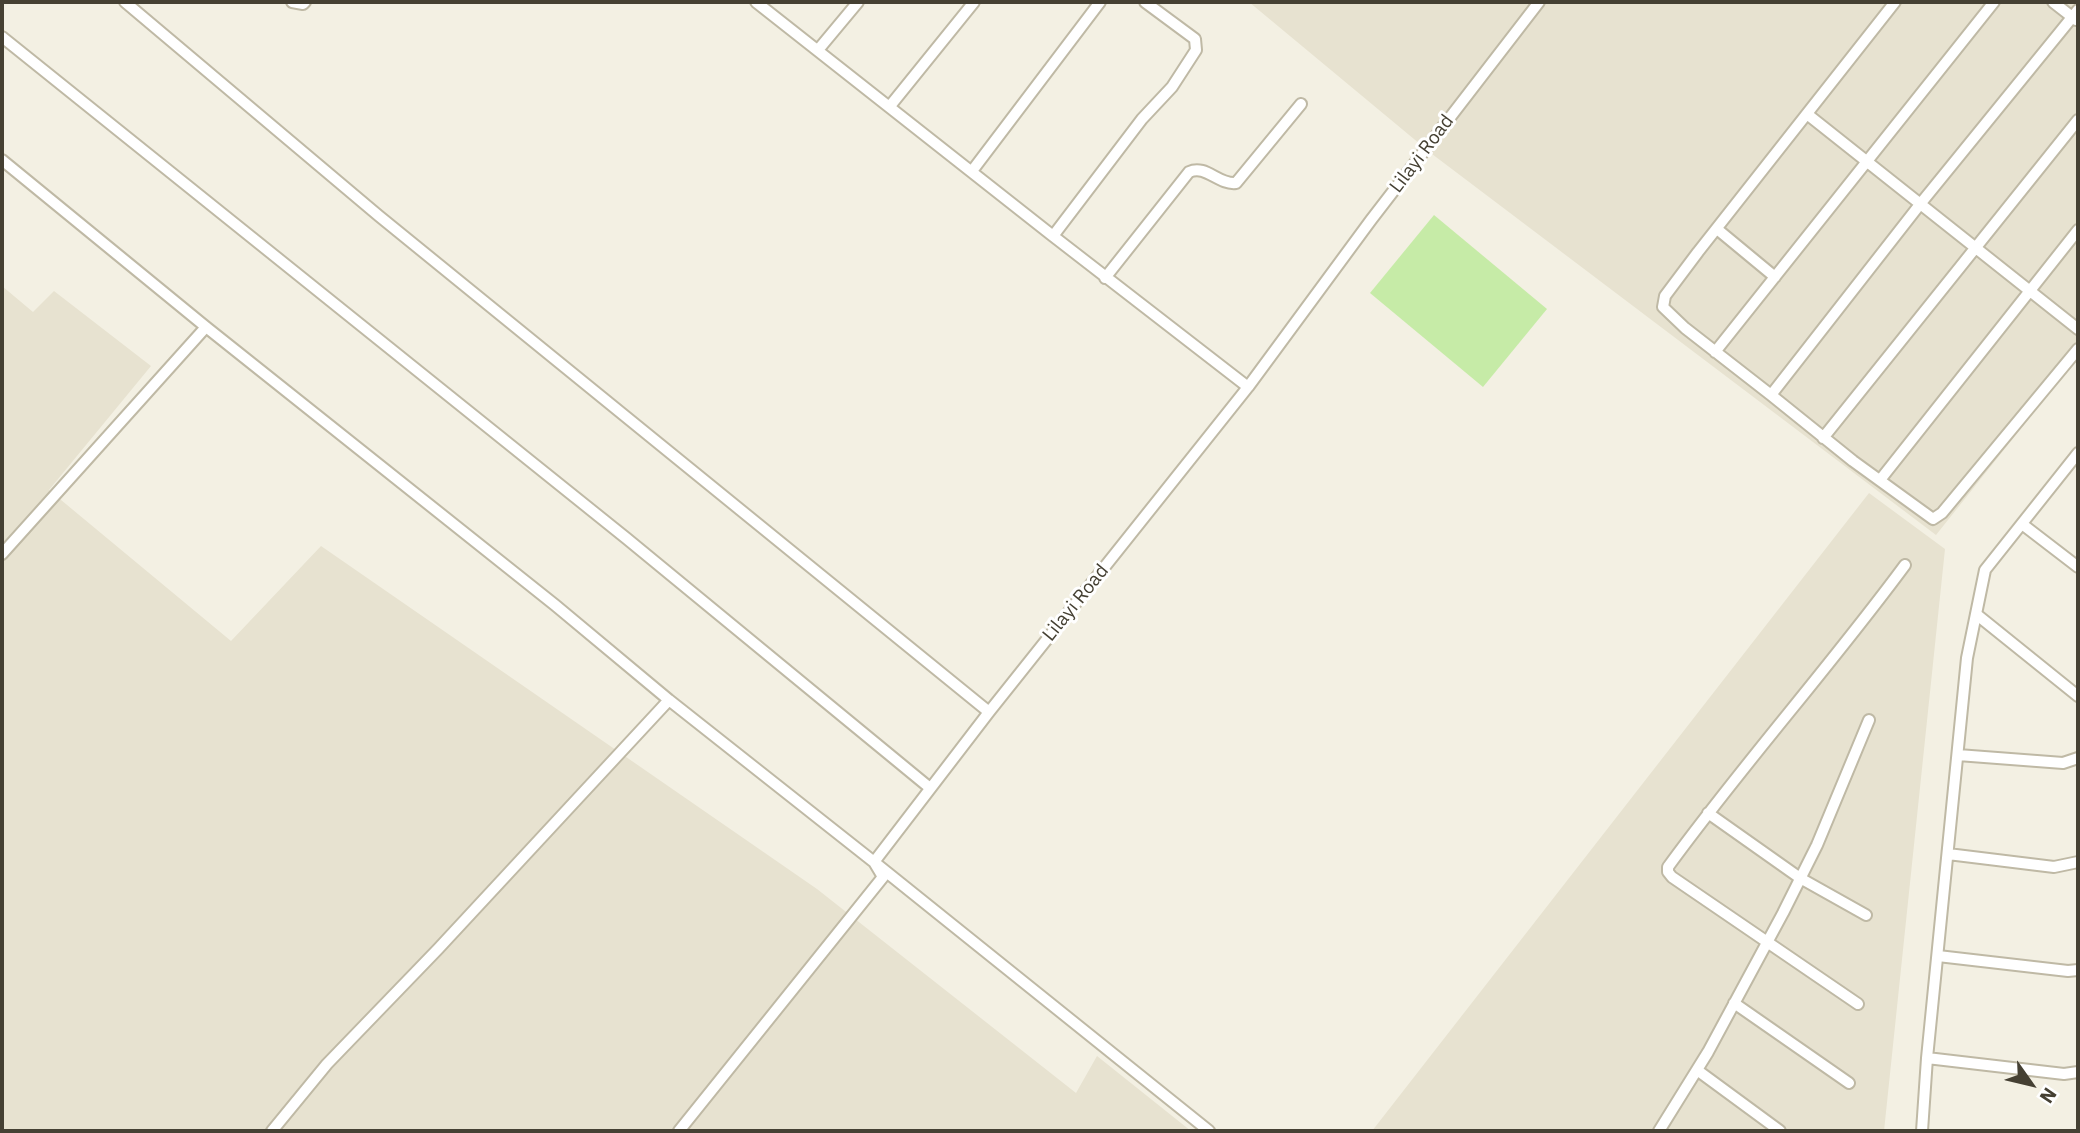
<!DOCTYPE html>
<html>
<head>
<meta charset="utf-8">
<style>
	body { margin:0 }
	#map { position:relative; width:2080px; height:1133px; overflow:hidden; background:#f3f0e3; font-family:"IBM Plex Sans",sans-serif }
	canvas { display:block }
	.frame { position:absolute; inset:0; border:4px solid #454033; pointer-events:none }
	.north { position:absolute; left:1996px; top:1049px; width:70px; height:70px; -webkit-text-stroke:5px #fff; paint-order:stroke; rotate:124deg; font-size:19px; font-weight:700; line-height:28px; text-align:center; color:#454033 }
	.north::after { content:''; display:block; margin:auto; width:24px; height:32px; background:#454033; clip-path:polygon(50% 0,100% 100%,50% 72%,0 100%) }
</style>
</head>
<body>
<div id="map">
<canvas width="2080" height="1133"></canvas>
<div class="frame"></div>
<div class="north">N</div>
</div>
<script>
const ctx = document.querySelector('canvas').getContext('2d');
ctx.lineJoin = 'round';
function paint(path, color) {
  ctx.fillStyle = color;
  ctx.fill(path, 'evenodd');
}
function stroke(path, color, width, dash) {
  ctx.strokeStyle = color;
  ctx.lineWidth = width;
  ctx.lineCap = dash ? 'butt' : 'round';
  ctx.setLineDash(dash || []);
  ctx.stroke(path);
}
function drawText(font, color, halo, rows, align = 'center') {
  ctx.font = font + ' "IBM Plex Sans",sans-serif';
  ctx.lineWidth = 6;
  ctx.setLineDash([]);
  ctx.textBaseline = 'middle';
  ctx.strokeStyle = halo;
  ctx.fillStyle = color;
  for (const [text, x, y, turn = 0] of rows) {
    ctx.save();
    ctx.translate(x, y);
    ctx.rotate((+turn || 0) * Math.PI / 180);
    ctx.textAlign = isNaN(turn) ? turn : align;
    if (halo) ctx.strokeText(text, 0, 0);
    ctx.fillText(text, 0, 0);
    ctx.restore();
  }
}
paint(new Path2D(`
	M1249,2h829v355l-142,178 -504,-381z
	M2,286l31,26 21,-21 97,75 -102,124 182,151 90,-95 496,343 259,204 21,-37 94,75h-1189z
	M1869,493l76,56 -61,582h-512z`), '#e7e2d0');
paint(new Path2D(`
	M1434,215l113,94 -64,78 -113,-94z`), '#c6eba7');
const minor = new Path2D(`
	M125,2l254,214 610,496
	M292,2l11,2 2,-2
	M756,2l297,234 89,-117 30,-32 24,-37 -1,-11 -50,-37
	M1895,2l-197,250 -33,44 -2,11 22,21 86,67 82,66 80,58 9,-6 136,-164
	M2053,2l23,18
	M2,37l624,501 304,250
	M818,50l40,-48
	M890,106l84,-104
	M1807,114l271,215
	M2,160l204,167 349,278 114,95 205,162 9,15 -204,254
	M972,171l128,-169
	M1717,229l58,48
	M1053,236l195,151
	M1105,278l84,-106c17,-8 29,13 47,11l65,-79
	M1715,352l279,-350
	M1771,395l150,-192 157,-193
	M1823,438l255,-318
	M1880,480l198,-250
	M2022,524l56,43
	M2,554l204,-227
	M1976,614l102,82
	M1958,755l105,8 15,-5
	M1708,813l92,65 66,37
	M1948,854l106,13 24,-5
	M1938,956l130,15 10,-1
	M1734,1003l115,80
	M1858,1004l-186,-127 -4,-5v-5c75,-103 161,-199 237,-302
	M1927,1058l137,16 14,-2
	M1697,1070l83,61
	M272,1131l55,-67 111,-115 231,-249
	M1209,1131l-335,-269 115,-150 259,-325 123,-167 168,-218
	M1659,1131l49,-79 75,-139 34,-68 52,-125
	M1922,1131l5,-73 40,-400 18,-88 93,-117`);
stroke(minor, '#bfb9a5', 14);
stroke(minor, '#fff', 10);
drawText('19px', '#454033', '#fff', [
	["Lilayi Road",1422,154,-53],
	["Lilayi Road",1076,603,-51]
]);
</script>
</body>
</html>
